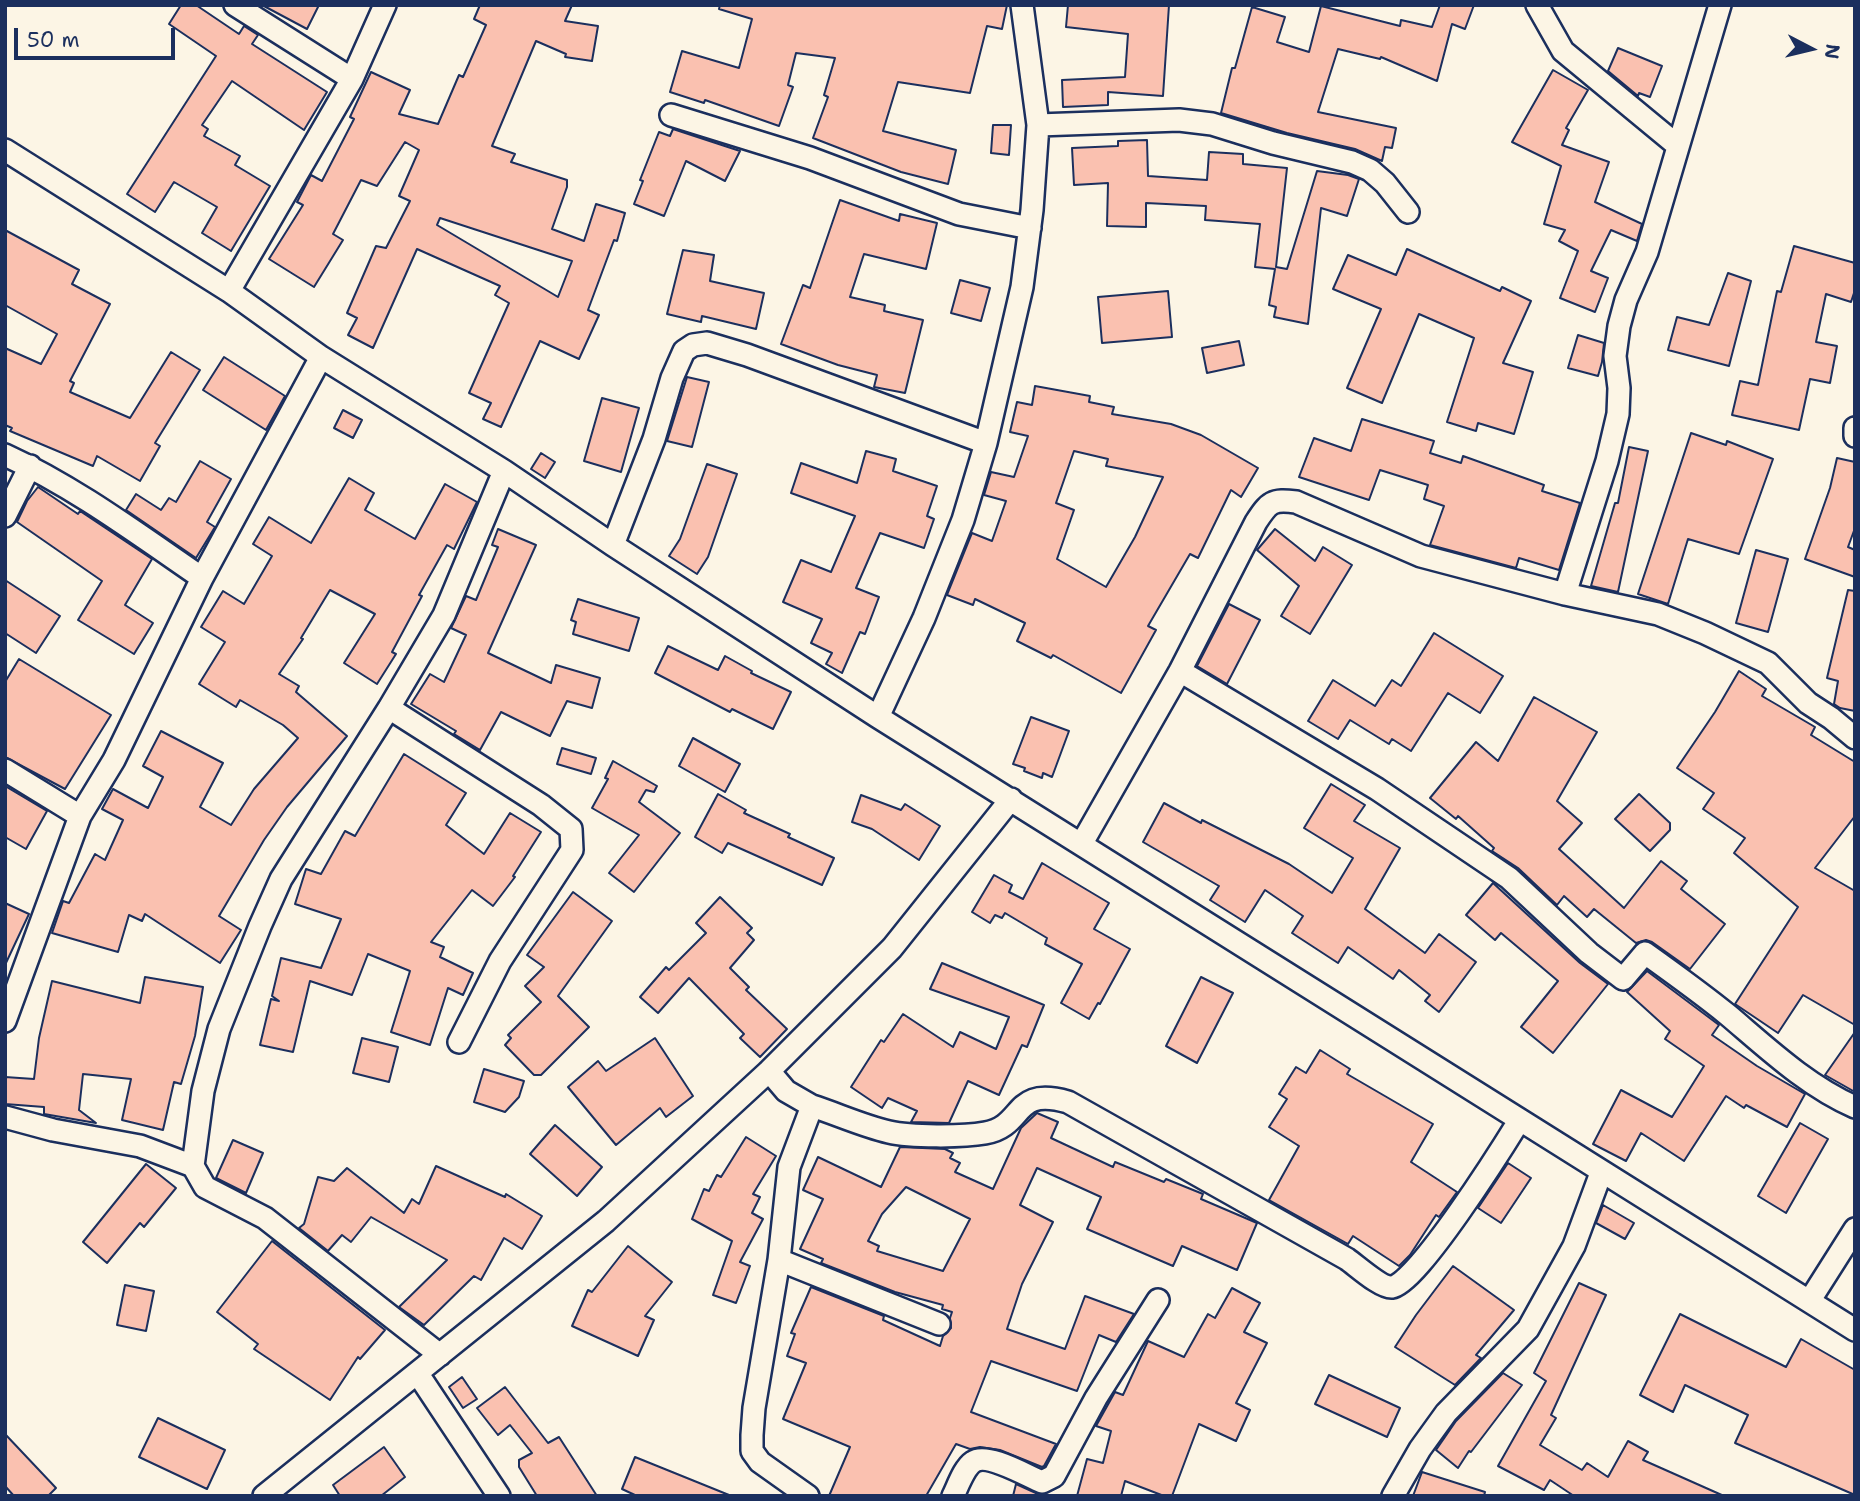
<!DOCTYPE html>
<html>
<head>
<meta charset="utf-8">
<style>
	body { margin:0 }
	#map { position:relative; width:1860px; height:1501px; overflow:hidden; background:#fcf5e5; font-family:"Shantell Sans",sans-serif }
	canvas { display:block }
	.frame { position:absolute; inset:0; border:7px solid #1b2f5e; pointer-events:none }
	.north { position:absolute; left:1776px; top:14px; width:70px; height:70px; -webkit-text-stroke:5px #fcf5e5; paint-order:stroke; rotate:97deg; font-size:19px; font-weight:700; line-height:28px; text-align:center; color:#1b2f5e }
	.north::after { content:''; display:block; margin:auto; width:24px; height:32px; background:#1b2f5e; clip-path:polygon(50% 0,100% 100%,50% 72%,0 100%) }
	.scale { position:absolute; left:14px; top:28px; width:161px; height:32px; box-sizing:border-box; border:4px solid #1b2f5e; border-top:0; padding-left:9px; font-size:21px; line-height:24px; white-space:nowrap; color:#1b2f5e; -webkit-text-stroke:5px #fcf5e5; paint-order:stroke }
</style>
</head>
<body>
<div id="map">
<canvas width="1860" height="1501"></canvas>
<div class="frame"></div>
<div class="north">N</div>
<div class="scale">50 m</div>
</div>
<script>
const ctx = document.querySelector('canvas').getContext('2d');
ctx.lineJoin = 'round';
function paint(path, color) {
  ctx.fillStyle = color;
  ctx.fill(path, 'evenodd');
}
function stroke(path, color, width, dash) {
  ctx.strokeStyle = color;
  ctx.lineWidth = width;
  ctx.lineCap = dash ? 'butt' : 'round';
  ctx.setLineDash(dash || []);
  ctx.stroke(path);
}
const building = new Path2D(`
	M181,5h15l43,29 5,-8 14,9 -6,9 75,48 -23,38 -72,-49 -30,44 6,4 -4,7 36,20 -5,9 35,21 -39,65 -29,-18 15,-26 -43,-25 -19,30 -28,-18 89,-138 -47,-32z
	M262,5h57l-12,24z
	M480,5h92l-7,16 33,5 -6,35 -27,-4 1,-3 -30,-13 -44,105 23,8 -4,8 56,18v7l-15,42 32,12 12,-37 29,9 -8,28 -3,-1 -26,70 11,5 -20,44 -39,-18 -39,86 -18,-8 8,-16 -22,-10 40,-90 -14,-8 5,-9 -83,-37 -44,99 -25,-13 9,-17 -10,-5 29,-67 10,2 24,-47 -11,-5 20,-46 -14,-8 -28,44 -16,-6 -28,54 10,6 -29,47 -45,-28 34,-54 -6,-3 14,-27 11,6 32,-62 -4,-2 21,-45 39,18 -11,24 39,10 21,-49 4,2 23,-52 -12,-6zM440,218l132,43 -14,36 -121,-72z
	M720,5h287l-5,24 -15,-3 -17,67 -72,-11 -15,49 73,19 -8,34 -47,-12 -88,-34 15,-41 -4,-2 11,-37 -39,-5 -8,32 5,2 -14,39 -74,-26 -1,3 -34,-11 12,-41 57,17 13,-49 -33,-10z
	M1068,5h101l-6,91 -55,-4v13l-45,2 -1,-27 63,-3 3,-43 -62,-7z
	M1440,5h34l-9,24 -13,-5 -15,57 -56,-24 -1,2 -42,-10 -20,63 78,16 -4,20 -7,-1 -3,14 -27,-12 -68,-16 -66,-20 11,-45h3l17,-61 33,10 -8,25 32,10 12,-46 79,20 1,-6 31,7z
	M1618,48l44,18 -12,31 -11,-4 -1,3 -30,-25z
	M1553,70l35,20 -22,38 3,2 -7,15 47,17 -14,40 47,22 -5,17 -26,-11 -20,41 17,7 -13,34 -35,-14 18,-47 -19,-10 6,-11 -21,-6 17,-58 -49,-24z
	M993,125h18l-2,30 -18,-2z
	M673,129l67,22 -15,30 -39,-20 -22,55 -30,-12 9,-23 -3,-1 19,-48 11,4z
	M1147,140l1,36 59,4 2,-28 34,2v10l44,4 -11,99 11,2 30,-98 31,4 11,4 -12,37 -26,-8 -13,116 -34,-7 2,-10 -7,-2 6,-36 -20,-2 5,-43 -55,-4 1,-14 -60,-3v24l-39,-1 1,-43 -34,2 -2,-37 46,-2v-5z
	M840,200l59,21 1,-7 37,9 -11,46 -62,-15 -14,43 35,8 -1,6 39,9 -18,73 -31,-6 3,-12 -39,-10 -57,-21 22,-59 7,3z
	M5,230l74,40 -7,14 38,20 -40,77 4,2 -4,9 60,26 41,-66 29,18 -45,73 5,3 -20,35 -43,-25 -4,10 -83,-35 2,-3 -7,-3v-77l36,16 16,-30 -52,-29z
	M1794,246l61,17v27l-4,12 -25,-8 -10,48 21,4 -7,37 -20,-4 -11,51 -67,-15 8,-34 18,4 19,-94 4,1z
	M1407,249l93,42 2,-4 29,14 -28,62 30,9 -19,62 -36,-11 -2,8 -29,-9 27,-84 -55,-24 -37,89 -35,-15 34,-79 -48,-20 15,-34 48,20z
	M683,250l31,5 -4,26 54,12 -8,36 -54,-13 -1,6 -34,-8z
	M1728,273l23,8 -22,85 -61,-16 9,-33 32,8z
	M960,280l30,8 -9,33 -30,-8z
	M1168,291l4,46 -70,6 -4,-46z
	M1578,335l26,8 -2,19 -4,14 -30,-8z
	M1239,341l5,24 -37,8 -5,-25z
	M224,357l61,39 -19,34 -63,-40z
	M687,377l22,5 -17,65 -25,-6z
	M1035,386l55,10 -1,6 25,5 -2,7 59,10 30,11 57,33 -17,29 -10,-7 -33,68 -8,-4 -42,72 8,4 -35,63 -68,-38 -2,3 -34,-17 8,-18 -50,-24 -2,6 -26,-10 25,-62 20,8 14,-40 -22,-6 7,-23 23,5 14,-41 -18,-4 7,-30 15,3zM1074,451l34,8 -2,7 57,11 -28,60 -29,50 -49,-28 17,-49 -18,-7z
	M602,398l37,10 -18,64 -37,-11z
	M343,410l19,10 -9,18 -19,-10z
	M1362,419l72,22 -4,12 31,10 2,-7 81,29 -2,6 38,12 -21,67 -40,-12 -3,10 -86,-23 14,-39 -20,-7 4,-14 -48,-15 -11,30 -70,-23 15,-39 37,13z
	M1691,433l35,12 1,-4 46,18 -34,95 -51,-15 -20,65 -30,-10z
	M1629,447l19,4 -30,141 -27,-6 24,-83h3z
	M866,451l30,8 -3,12 44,15 -10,30 7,3 -10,29 -44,-15 -24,55 23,9 -14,37 -5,-2 -18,41 -16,-9 6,-11 -21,-10 11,-24 -39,-17 18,-42 30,12 24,-56 -64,-23 10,-30 56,20z
	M541,453l14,9 -10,16 -14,-9z
	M1837,458l18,4v66l-7,19 7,3v27l-50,-18 25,-71z
	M200,461l31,18 -24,43 8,5 -19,31 -70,-48 10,-16 25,16 8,-12 7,4z
	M707,464l30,10 -29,83 -11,17 -28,-18 11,-17z
	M349,478l25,15 -9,17 50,29 30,-55 32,18 -23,47 -7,-4 -28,50 3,1 -30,56 4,2 -19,30 -33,-21 31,-49 -45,-24 -29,48 2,1 -24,35 20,12 -3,6 51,44 -60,71 -23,33 -45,76 22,14 -21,33 -75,-49 -3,7 -13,-6 -11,37 -66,-19 11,-32 6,2 26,-49 10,6 18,-40 -21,-11 11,-20 35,19 15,-31 -20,-11 18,-35 62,32 -23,44 31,18 23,-36 44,-51 -15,-13 -43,-25 -4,7 -37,-23 26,-42 -24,-15 22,-36 21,13 28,-48 -19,-12 16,-27 42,26z
	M38,487l40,27 2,-3 72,48 -27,46 28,18 -19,31 -56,-34 24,-39 -85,-59 10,-21z
	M498,529l38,16 -48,108 63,30 5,-18 44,13 -8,30 -25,-7 -17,35 -49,-24 -21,38 -26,-16 2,-3 -45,-27 19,-30 14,8 22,-47 -15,-7 15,-32 10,4 22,-53 -6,-2z
	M1275,529l40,32 8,-14 29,18 -42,69 -29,-18 18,-30 -42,-36z
	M1756,550l32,9 -20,73 -32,-9z
	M5,580l55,36 -24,37 -31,-20z
	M1848,590l7,1v120l-15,-3 -6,-4 4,-23 -11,-3z
	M578,599l61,19 -10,33 -56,-17 3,-12 -5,-2z
	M1229,604l31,16 -33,64 -30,-18z
	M1434,633l69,43 -23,37 -32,-20 -37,58 -19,-12 -3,5 -39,-24 -12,19 -30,-18 25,-41 42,26 17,-26 9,6z
	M668,646l50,24 7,-14 27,15 -1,2 40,19 -18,37 -41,-20 -2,3 -75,-39z
	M19,659l92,56 -46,74 -60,-32v-75z
	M1739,671l27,18 -4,7 53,31 -4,8 44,27v54l-40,52 40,23v134l-52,-30 -25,38 -43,-29 63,-97 -64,-54 11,-15 -42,-29 11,-16 -37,-25 38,-56z
	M1534,697l63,35 -40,69 25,22 -23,26 65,59 37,-47 26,20 -6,8 44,35 -35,45 -38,-27 -6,-2 -10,3 -42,-34 -7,8 -23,-21 -7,9 -39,-37 -26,-17 2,-3 -36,-32 -2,3 -26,-21 46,-56 22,19z
	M1031,717l38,14 -17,46 -9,-4 -1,5 -18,-7 1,-3 -12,-4z
	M693,738l47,26 -15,28 -46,-26z
	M562,748l34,10 -5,16 -34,-10z
	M404,754l62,39 -20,32 38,29 26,-41 31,19 -28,44 2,1 -22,29 -21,-16 -41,52 13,5 -4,10 33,16 -10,22 -15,-7 -18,57 -39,-13 19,-61 -42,-17 -16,41 -42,-14 -17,71 -33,-7 11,-46 8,2 -7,-5 9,-38 40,10 20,-49 -46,-15 11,-35 15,5 24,-43 10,5z
	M613,761l44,25 -3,6 -8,-2 -7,12 41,31 -46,59 -25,-19 30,-38 -47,-27 16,-29 -3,-1z
	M1331,784l34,21 -11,16 46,27 -35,61 60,44 14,-19 37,28 -37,50 -14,-11 5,-6 -31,-25 -6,9 -45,-32 -10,16 -46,-30 11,-17 -38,-26 -20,32 -35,-22 9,-14 -76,-44 21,-39 37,20 1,-3 87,44 43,29 21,-35 -49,-30z
	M5,786l42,25 -21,38 -21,-12z
	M718,794l28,16 -2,3 46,21 -2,3 46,21 -12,27 -94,-42 -6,10 -27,-16z
	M1639,794l31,29v7l-20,21 -35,-32z
	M861,795l40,15 4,-6 35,22 -21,34 -47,-31 -20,-7z
	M1042,863l67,40 -15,26 36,20 -30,55 -2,-1 -9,16 -28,-16 21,-39 -37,-20 2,-6 -42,-25 -3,5 -7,-3 -5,8 -18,-11 22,-37 18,10 -3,7 14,7z
	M1493,883l87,80 28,21 -55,69 -32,-26 37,-46 -57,-48 -6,7 -29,-25z
	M573,892l39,29 -54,75 31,31 -48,48h-7l-29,-30 6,-7 -3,-3 33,-33 -16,-16 19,-19 -17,-12z
	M720,897l32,31 -5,5 7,7 -24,28 19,19 -3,3 41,39 -27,28 -20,-19 4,-4 -55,-56 -31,35 -18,-16 26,-30 3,3 37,-37 -10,-10z
	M5,903l24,11 -24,51z
	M942,963l102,42 -17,42 -5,-2 -23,50 -31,-14 -19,42 -38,-1 6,-11 -29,-13 -6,10 -31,-21 30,-47 3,2 19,-28 50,33 7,-15 36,17 13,-32 -79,-28z
	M1647,971l72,54 -7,10 45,31 48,28 -18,33 -41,-22 -2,3 -18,-12 -42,65 -43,-28 -15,28 -33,-17 28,-54 51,27 32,-51 -39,-27 5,-8 -43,-39z
	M145,977l58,10 -8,49 -14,48 -7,-2 -11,48 -41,-10 9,-41 -48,-5 -4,36 17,13 -52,-9v-7l-39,-3v-27l29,2 5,-41 13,-57 88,22z
	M1201,977l32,16 -36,70 -31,-17z
	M1855,1032v60l-30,-17z
	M362,1038l36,9 -9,35 -36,-9z
	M655,1038l38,58 -27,21 -6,-9 -44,37 -48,-58 30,-26 8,10z
	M1320,1050l30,19 -3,5 86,50 -22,38 46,30 -18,25 -3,-2 -26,40 -11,11 -46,-30 -5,8 -79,-44 30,-54 -30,-19 18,-28 -8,-5 17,-27 10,6z
	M484,1069l40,12 -5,16 -14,15 -31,-10z
	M1037,1113l21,9 -7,16 62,29 2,-5 49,20 2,-3 37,15 -2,5 56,24 -20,47 -55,-24 -9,20 -86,-37 14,-32 -64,-29 -17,37 33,17 -31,62 -15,45 58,20 20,-53 49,18 -18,28 -17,-7 -22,56 -86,-30 -20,51 85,32 -12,22 -2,1 -42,-17 -20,-3 -10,2 -14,-5 -30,52h-97l21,-49 -67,-28 23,-56 -19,-7 8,-22 -4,-1 20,-46 73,29 -1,4 57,26 3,-10 8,-8 -1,-10 2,-6 -10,-3 1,-4 -48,-13 -74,-29 2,-4 -23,-10 23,-50 -20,-9 15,-33 63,30 19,-40 45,2 8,4 -3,5 10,5 -5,9 38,17 28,-61zM906,1187l64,32 -27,52 -66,-20 2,-5 -11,-5 14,-27z
	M1800,1123l28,16 -42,74 -28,-17z
	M555,1125l47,42 -25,29 -47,-42z
	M746,1137l30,19 -23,38 7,3 -8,16 11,6 -23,43 10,4 -14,37 -23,-8 19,-54 -40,-22 12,-30 5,2 8,-16 4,2z
	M233,1140l30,13 -17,40 -30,-15z
	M1508,1163l23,15 -30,45 -23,-15z
	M146,1164l30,24 -32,39 -4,-4 -33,40 -24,-21z
	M436,1166l69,31 1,-3 36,22 -20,33 -18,-11 -23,42 -7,-4 -50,49 -25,-18 48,-47 -76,-43 -20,25 -9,-7 -14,16 -29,-23 5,-4 14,-47 16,4 13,-13 57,45 8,-14 7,5z
	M1603,1205l31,18 -9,16 -29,-16z
	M272,1241l113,89 -25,29 -2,-2 -28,43 -76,-51 4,-5 -41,-32z
	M628,1246l44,36 -27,34 9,4 -16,36 -66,-30 16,-36 4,2z
	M1453,1266l61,44 -38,45 5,3 -26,27 -60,-38 21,-32z
	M1579,1283l27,12 -55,120 5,3 -16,27 42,25 5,-7 21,14 20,-36 20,11 -5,8 81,36h-150l-24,-16 -6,10 -46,-24 48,-85 -12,-8z
	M125,1285l29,6 -8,40 -29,-6z
	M1232,1288l28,15 -16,29 23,11 -31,60 14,7 -14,31 -37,-17 -27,72h-8l-39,-15 -4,15h-44l10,-37 16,4 8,-32 -15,-5 19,-34 8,3 25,-54 36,16 24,-43 7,4z
	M1680,1314l106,53 15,-28 54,31v125l-120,-52 13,-28 -63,-30 -12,27 -33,-17z
	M1503,1373l19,12 -51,67 -2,-1 -11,17 -22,-18 20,-29z
	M1329,1375l71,33 -13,29 -72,-33z
	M462,1377l15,22 -14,9 -14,-21z
	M505,1387l43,56 11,-6 38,59h-60l-18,-29v-7l13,-7 -22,-28 -12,10 -21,-27z
	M158,1418l67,32 -18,39 -68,-32z
	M5,1434l51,54 -8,8h-34l-9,-10z
	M384,1447l21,30 -24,19h-41l-7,-11z
	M635,1457l94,38v1h-92l-15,-7z
	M1422,1472l63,20 -1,4h-71z
	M1016,1484l22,10 -1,2h-24z`);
paint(building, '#fac1b0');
stroke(building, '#1b2f5e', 2);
const street = new Path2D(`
	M235,5l117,74
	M1537,5l26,46 115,95
	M671,115l139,43 149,56 71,14
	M1038,125l141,-5 33,4 61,19 79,19 18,8 15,13 23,29
	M5,150l224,141 92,66 183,114 109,74 265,172 977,613
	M229,291l123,-212 33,-74
	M1855,428v8
	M5,455c70,32 134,80 197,123
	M5,516l25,-50
	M613,545l41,-106 18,-61 12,-27 9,-6 14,-2 40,12 239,88
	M1565,594l42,-133 11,-47 1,-26 -4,-32 4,-30 7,-26 21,-48 73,-247
	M1180,671l197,118 132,89 80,75 34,26 22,-26c28,20 56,40 83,62 39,33 79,71 127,92
	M389,708l152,97 30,24 1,21 -72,111 -41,81
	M878,717l46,-99 39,-98 23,-77 36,-156 10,-77 6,-85 -16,-120
	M5,770l75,46
	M1082,843l98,-172 76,-149c13,-20 16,-23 40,-20l125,54 144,38 93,20 47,19 63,30 40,40 23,15 24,20
	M5,1021l75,-205 34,-56 88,-182 119,-221
	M769,1071l17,20 26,15 -23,61 -10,93 -25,148 -2,27v16l8,11 48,34
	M812,1106c25,8 51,20 77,26 21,5 74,5 96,1 41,-7 26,-47 83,-31l279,157c10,7 34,29 45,28 25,-3 111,-140 127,-166
	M5,1117l48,13 87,16 53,20 12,21 60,31 175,137
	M193,1166l10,-75 16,-62 41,-103 21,-47 108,-171 55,-93 60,-144
	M779,1260l160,64
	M1810,1300l45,-71
	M418,1374l81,122
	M264,1496l342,-275 163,-150 123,-123 119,-149
	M953,1496c5,-10 11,-28 20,-34 14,-10 54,14 69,20l12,-6 42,-78 62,-98
	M1393,1496l27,-47 26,-36 82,-84 46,-83 27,-73`);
stroke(street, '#1b2f5e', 26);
stroke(street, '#fcf5e5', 21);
</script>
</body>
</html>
